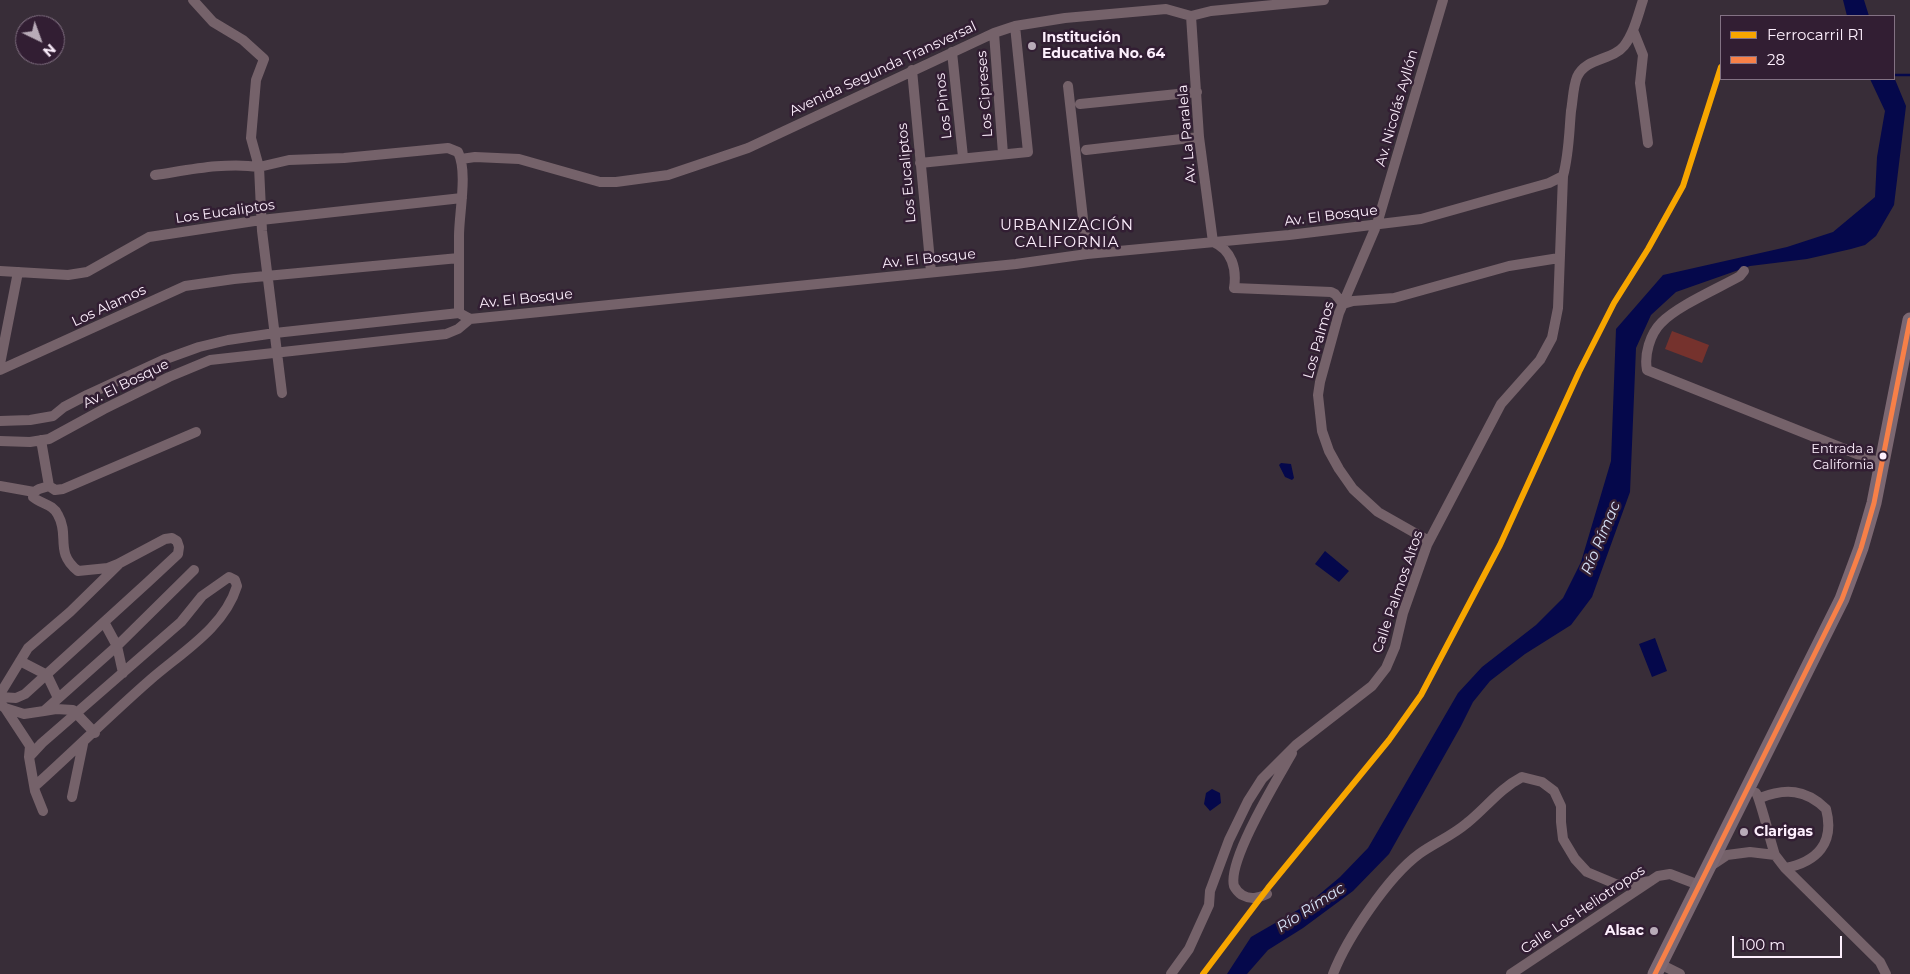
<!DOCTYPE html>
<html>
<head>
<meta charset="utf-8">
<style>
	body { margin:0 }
	#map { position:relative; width:1910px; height:974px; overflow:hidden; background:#382d38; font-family:Montserrat,sans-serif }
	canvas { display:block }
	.legend { position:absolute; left:1720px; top:15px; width:175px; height:65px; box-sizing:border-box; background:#321e33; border:1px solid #837284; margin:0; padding:6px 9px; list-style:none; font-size:15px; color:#fdeffd }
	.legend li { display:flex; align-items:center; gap:10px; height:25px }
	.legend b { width:25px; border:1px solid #837284 }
	.north { position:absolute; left:15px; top:15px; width:50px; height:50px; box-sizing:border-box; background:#321e33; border:1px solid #837284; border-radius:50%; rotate:138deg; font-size:14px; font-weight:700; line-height:20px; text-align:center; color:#fdeffd }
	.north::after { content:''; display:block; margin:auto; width:18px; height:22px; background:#b8abb8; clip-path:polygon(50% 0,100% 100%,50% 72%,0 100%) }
	.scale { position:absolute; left:1732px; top:936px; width:110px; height:22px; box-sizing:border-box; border:2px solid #fdeffd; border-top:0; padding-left:6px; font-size:15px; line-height:18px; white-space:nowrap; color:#fdeffd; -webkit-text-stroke:4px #321e33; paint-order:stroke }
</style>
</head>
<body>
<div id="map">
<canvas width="1910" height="974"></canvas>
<ul class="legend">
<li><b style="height:6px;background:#f7a600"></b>Ferrocarril R1</li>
<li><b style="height:6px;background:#f78048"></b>28</li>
</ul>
<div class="north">N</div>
<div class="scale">100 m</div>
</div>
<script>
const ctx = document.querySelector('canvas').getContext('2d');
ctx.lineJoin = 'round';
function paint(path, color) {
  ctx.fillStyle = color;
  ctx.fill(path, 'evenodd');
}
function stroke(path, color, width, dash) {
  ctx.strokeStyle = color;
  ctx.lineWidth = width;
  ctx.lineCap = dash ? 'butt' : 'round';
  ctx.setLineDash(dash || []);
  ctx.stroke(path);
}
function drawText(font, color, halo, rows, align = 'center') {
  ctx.font = font + ' Montserrat,sans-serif';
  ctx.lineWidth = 5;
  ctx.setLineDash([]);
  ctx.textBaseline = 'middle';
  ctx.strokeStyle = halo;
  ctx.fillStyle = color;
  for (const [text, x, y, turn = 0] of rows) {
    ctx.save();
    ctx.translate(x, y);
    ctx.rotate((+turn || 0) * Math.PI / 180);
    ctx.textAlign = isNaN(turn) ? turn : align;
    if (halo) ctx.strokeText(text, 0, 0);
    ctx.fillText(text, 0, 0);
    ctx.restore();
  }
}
paint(new Path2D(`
	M1672,331l37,14 -7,18 -37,-14z`), '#75322d');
paint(new Path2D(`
	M1843,0h21l5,16h-22z
	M1894,77l12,29 -12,99 -18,31 -11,9 -14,4 -44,10 -57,7 -74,26 -25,23 -15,33 -6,144 -38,105 -21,28 -46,29 -35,27 -17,21 -12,24 -72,128 -36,37 -50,37 -35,22 -21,24h-20l24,-37 57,-33 32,-27 28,-29 90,-155 24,-26 54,-42 27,-27 18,-36 30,-101 5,-132 47,-54 124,-28 46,-15 42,-35 2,-40 8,-46 -15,-32h24z
	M1281,463l10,1 3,14 -2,2 -7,-3 -6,-12z
	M1325,551l24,20 -10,11 -24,-18z
	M1655,638l12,33 -15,6 -13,-33z
	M1212,789l8,4 1,10 -11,8 -6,-7 2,-11z`), '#05084b');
stroke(new Path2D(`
	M1894,75h16`), '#05084b', 2.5);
stroke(new Path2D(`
	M193,0l20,22 30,18 21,19 -8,21 -5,58 8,29 30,-7 55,-2 104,-10 10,4c10,20 1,61 1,84 0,26 0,51 0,77
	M1191,16l8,121 14,105c19,8 24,27 21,46l97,4 4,2 8,10 10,-3 41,-3 115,-32 50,-8
	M1633,30l10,25 -3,28 8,60
	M994,33l9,121
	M952,52l11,105
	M912,70l19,202
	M1068,86l19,168
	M1080,104l117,-12
	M1086,150l113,-13
	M461,159l14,-2 44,2 81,23h16l52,-7 80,-27 246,-115 21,-7 50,-8 101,-9 25,7 20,-5 113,-11
	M920,163l108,-11 -13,-126
	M155,175c34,-5 70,-13 104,-8l3,64 20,162
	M0,271l68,4 19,-3 62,-35 112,-17 201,-22
	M1744,271l-4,5c-21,12 -63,30 -79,47 -11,11 -17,32 -14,47l235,94
	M0,364l18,-92
	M0,370l185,-84 49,-7 225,-21
	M0,421l30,-1 23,-4 11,-9 23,-12 76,-35 36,-13 29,-7 47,-7 184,-20 11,6 546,-55 71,-10 202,-19 132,-16 128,-36 14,-7
	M0,441l30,1 19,-3 55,-30 65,-32 41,-17 236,-26 12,-5 12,-10
	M0,486l34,6
	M49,486l6,4 8,-1 133,-57
	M1429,541l-51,-29 -25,-23 -14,-20 -10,-18 -7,-20 -4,-36 2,-13 19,-69 38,-89 66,-224
	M104,622l13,24 6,27
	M20,661l27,14 11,23
	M0,694l28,-46 42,-36 48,-47
	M0,697l16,1 9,-4 123,-112 30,-28 1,-7 -2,-6 -5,-3 -7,1 -47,25 -10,4 -30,3c-24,-19 -8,-35 -20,-56 -5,-11 -17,-11 -25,-18l1,-5 5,-3 10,-3 -8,-46
	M0,704l5,4 25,38 -1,11 13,-14 139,-121 21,-26 27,-19 6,3 2,6c-13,42 -55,66 -87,94 -39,34 -76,71 -115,106
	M5,708l19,6 20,-3 73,-65 77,-76
	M44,711l12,-2 17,1 22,23
	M29,757l6,34 8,20
	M1756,793c4,5 15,51 19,62
	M72,797l11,-53
	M1760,798c25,-10 46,-9 66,11 9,34 -9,53 -41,59
	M1709,867l18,-12 23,-3 25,3 10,13 95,94 6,12
	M1267,894c-9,4 -16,6 -25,1 -3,-2 -6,-5 -8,-9 -7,-25 44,-108 58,-133
	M1660,964l20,10
	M1171,974l18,-25 20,-44 1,-14 19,-51 19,-39 14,-22 34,-34 76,-59 14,-18 9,-21 8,-34 24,-68 74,-141 39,-44 12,-22 6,-30 5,-132c6,-22 6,-43 8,-65 2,-11 2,-24 6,-34 9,-20 35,-16 47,-31 10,-13 14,-31 19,-46
	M1333,974c14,-36 55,-97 86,-120 15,-11 33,-18 48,-31 19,-15 32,-34 55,-46l20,5 12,9 7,15v16l2,17 12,20 12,13 31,13 33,-4
	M1511,974l147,-98 12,-2 29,11`), '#75626a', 10);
stroke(new Path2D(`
	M1655,974l187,-375 19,-51 13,-45 36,-183`), '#7c6872', 15);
stroke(new Path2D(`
	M1655,974l187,-375 19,-51 13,-45 36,-183`), '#f78048', 5);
stroke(new Path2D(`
	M1203,974l65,-86 121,-148 32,-45 79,-150 79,-173 35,-69 34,-54 35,-63 38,-119`), '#f7a600', 6);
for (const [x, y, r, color] of [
	[1032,46,5,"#b8abb8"],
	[1883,456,4.5,"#fdeffd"],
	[1744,832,5,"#b8abb8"],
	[1654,931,5,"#b8abb8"]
]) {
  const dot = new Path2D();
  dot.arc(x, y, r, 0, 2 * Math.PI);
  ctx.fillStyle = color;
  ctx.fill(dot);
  stroke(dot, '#321e33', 2);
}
drawText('13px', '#fdeffd', '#321e33', [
	["Entrada a",1874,449],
	["California",1874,465]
], 'right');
drawText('bold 14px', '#fdeffd', '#321e33', [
	["Institución",1042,38],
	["Educativa No. 64",1042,54],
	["Clarigas",1754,832],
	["Alsac",1644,931,"right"]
], 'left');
drawText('14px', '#fdeffd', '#321e33', [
	["Avenida Segunda Transversal",883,69,-25],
	["Los Cipreses",985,94,-94],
	["Los Pinos",944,106,-96],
	["Av. Nicolás Ayllón",1397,108,-74],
	["Av. La Paralela",1187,134,-95],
	["Los Eucaliptos",907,173,-95],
	["Los Eucaliptos",225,212,-8],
	["Av. El Bosque",1331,216,-7],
	["Av. El Bosque",929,259,-6],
	["Av. El Bosque",526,299,-6],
	["Los Alamos",109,306,-25],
	["Los Palmos",1319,340,-74],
	["Av. El Bosque",126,384,-26],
	["Calle Palmos Altos",1398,592,-71],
	["Calle Los Heliotropos",1583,910,-34]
]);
ctx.letterSpacing = '1px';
drawText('15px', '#fdeffd', '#321e33', [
	["URBANIZACIÓN",1067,226],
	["CALIFORNIA",1067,243]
]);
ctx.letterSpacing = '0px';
drawText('italic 15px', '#d8e4f9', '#321e33', [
	["Río Rímac",1601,538,-67],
	["Río Rímac",1311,908,-33]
]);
</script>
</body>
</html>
